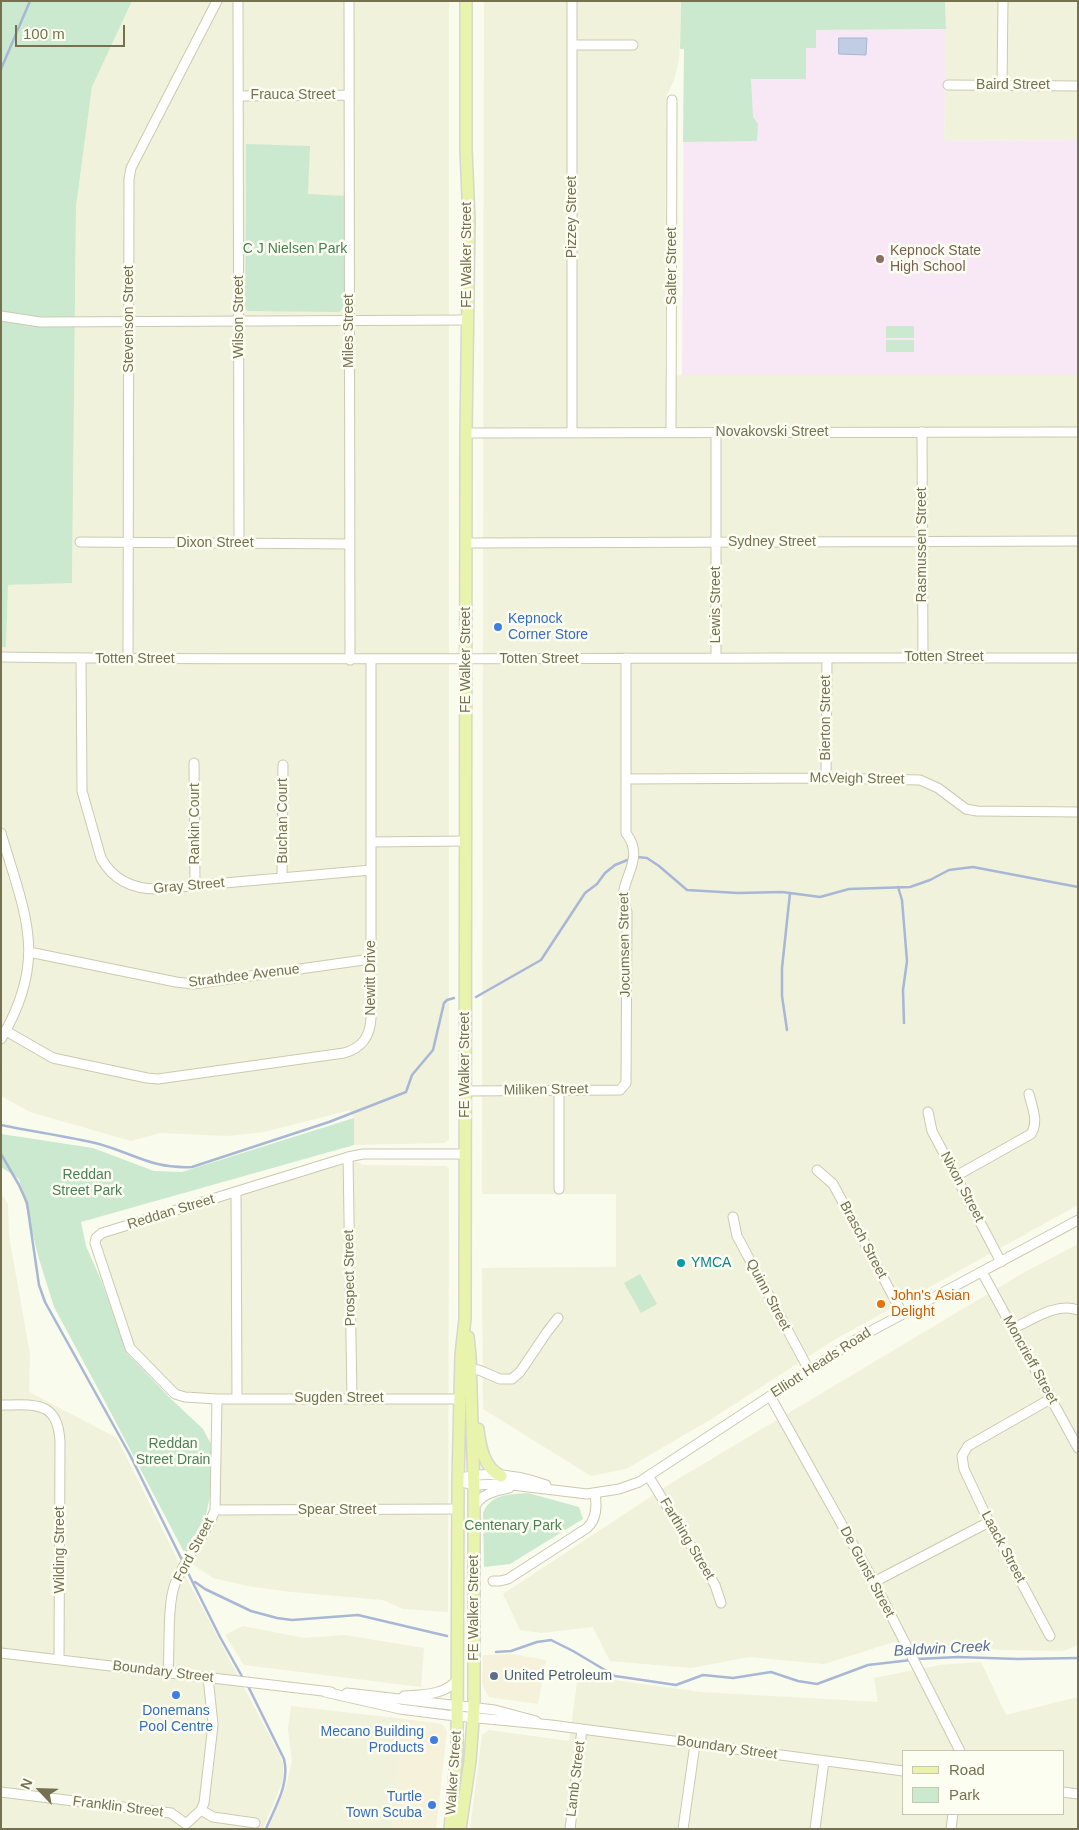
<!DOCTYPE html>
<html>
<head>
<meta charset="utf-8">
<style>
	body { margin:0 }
	#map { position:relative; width:1079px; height:1830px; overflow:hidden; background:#f9fbec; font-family:Helvetica,sans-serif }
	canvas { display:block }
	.frame { position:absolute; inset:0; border:2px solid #757150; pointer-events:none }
	.legend { position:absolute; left:902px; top:1750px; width:162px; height:65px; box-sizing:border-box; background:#fcfef2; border:1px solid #c6c6b1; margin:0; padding:6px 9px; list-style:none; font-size:15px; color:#757150 }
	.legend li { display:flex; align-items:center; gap:10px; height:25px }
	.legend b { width:25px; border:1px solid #c6c6b1 }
	.north { position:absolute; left:15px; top:1765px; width:50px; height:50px; -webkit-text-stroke:4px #fcfef2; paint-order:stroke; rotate:294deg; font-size:14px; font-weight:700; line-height:20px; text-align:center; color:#757150 }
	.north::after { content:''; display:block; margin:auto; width:18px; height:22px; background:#757150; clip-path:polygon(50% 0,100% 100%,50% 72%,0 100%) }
	.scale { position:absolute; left:15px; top:25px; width:110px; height:22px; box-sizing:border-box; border:2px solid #757150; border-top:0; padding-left:6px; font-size:15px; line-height:18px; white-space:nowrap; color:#757150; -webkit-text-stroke:4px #fcfef2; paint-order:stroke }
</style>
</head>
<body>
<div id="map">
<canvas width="1079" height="1830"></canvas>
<div class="frame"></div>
<ul class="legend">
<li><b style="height:6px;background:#e8f3ab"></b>Road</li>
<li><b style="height:14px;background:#cbe9ce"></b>Park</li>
</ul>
<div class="north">N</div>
<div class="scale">100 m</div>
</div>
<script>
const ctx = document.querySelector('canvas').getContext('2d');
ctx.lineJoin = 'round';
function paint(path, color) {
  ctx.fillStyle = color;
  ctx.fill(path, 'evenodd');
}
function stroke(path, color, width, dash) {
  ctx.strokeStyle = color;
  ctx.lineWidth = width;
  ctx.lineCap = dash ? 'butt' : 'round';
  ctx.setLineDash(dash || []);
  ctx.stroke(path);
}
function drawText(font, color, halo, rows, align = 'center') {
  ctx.font = font + ' Helvetica,sans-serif';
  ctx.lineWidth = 5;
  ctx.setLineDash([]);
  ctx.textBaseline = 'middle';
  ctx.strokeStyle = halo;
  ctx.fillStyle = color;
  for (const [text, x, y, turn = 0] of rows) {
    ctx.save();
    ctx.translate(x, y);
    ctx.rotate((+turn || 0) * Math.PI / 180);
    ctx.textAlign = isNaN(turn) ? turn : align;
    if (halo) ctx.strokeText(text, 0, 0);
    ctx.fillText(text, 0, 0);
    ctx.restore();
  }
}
paint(new Path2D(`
	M132,1h317v1138l-5,4 -90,2v-27l-4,-8 -86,22 -36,4 -68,-3 -29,8 -101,-29 -29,-16v-22l2,-4 -2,-1v-422h5l2,-62 64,-3 4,-375 16,-120z
	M484,1h197l-2,60 -5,19 -8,17 -1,280 17,-2h396v830l-244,135 -121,78 -87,51 -35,7 -108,-67 -1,-141 134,-1v-73h-134z
	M945,1h133v139l-134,1 2,-112z
	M349,1158l14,7 83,1 3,3 -1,443 -45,-3 -20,-9 -92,-8 -44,-6 -34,-8 -24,-16 21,-35 8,-129 -38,-3 -46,-43 -38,-113z
	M1,1193l7,11 1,32 21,118 -1,38 88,46 68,137 95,181 3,8v16l-20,49h-262z
	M1078,1244v401l-15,6 -60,-1 -109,-8 -70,22 -75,-7 -58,11 -81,-7 -17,-34 -52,6 -21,-3 -17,-36 170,-112 350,-209z
	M243,1626l61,12 40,-3 80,13 -3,39 -177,-22 -19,-30z
	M981,1662l25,53 72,-18v132h-608l12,-94 7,-5 80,11 9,-66 123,17 177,10 -4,-24 66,-13zM903,1751h160v63h-160z
	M291,1706l114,13 -13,110h-124l17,-40 7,-27 -4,-33z`), '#f1f2db');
paint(new Path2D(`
	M512,1654l34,6 -8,44 -49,-7 -5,-8 -2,-7 1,-27z
	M405,1719l37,5 5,7 -11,98h-44z`), '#f5f1db');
paint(new Path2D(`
	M946,29l-2,112 134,-1v235h-396l2,-326 131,-1 1,-18z`), '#f8e8f6');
paint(new Path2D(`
	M1,1h131l-40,86 -16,120 -4,376 -64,2 -2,62h-5z
	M681,1h264l1,28 -130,1v18h-10v31h-55l2,38 5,7 -1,17 -74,1 1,-93h-4z
	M246,144l64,2 -2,48 38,2v106l-2,6 -5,4 -91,-1 -3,-2z
	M886,326h28v12h-28z
	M886,340h28v12h-28z
	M354,1118v27l-273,77 5,24 15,34 26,73 42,44 34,32 9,17 -2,50 -4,19 -21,39 -83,-158 -48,-89 -15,-48 -20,-80 -18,-12v-33l92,14 61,23 28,1z
	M640,1274l17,30 -16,9 -17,-30z
	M528,1493l51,14 4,12 -73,45 -26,3 -1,-54c8,-20 26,-18 45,-20z`), '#cbe9ce');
const water = new Path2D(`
	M839,38h28l-1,17 -27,-1z`);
paint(water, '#c1cde4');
stroke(water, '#a8b7d5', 1);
stroke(new Path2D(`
	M1,69l29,-68
	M637,857l10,1 12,8 28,24 51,3 44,-1 38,5 29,-8 61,-2 20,-7 19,-10 24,-3 105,20
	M898,887l4,13 5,61 -4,29 1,33
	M476,997l65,-37 44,-67 12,-9 8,-11 10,-8 15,-6
	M787,1030l-5,-34v-28l8,-75
	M1,1125c33,7 66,11 98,19 36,10 53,25 93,23l137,-45 77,-30 6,-17 21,-25 11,-47 3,-3 7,-2
	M1,1154l18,31 8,18 12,82 6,17 85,153 53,107
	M185,1567l35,70 24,43
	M195,1582l10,7 46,22 26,7 15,2 66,-5 89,21
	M496,1652l15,-1 26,-9 14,-2 22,11 42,25 61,9 27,-10 30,3 38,-6 27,9 19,3 51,-19 43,-5
	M917,1659l41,-2 60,2 60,-1
	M247,1684l37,75c6,25 -9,48 -18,70`), '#a8b7d5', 2.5);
const minor = new Path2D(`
	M238,1l1,541
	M349,1l1,659
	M572,1v431
	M572,45h61
	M948,85l130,1
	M1002,85l1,-84
	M238,96l111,-1
	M1,316l39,6 427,-2
	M671,432l1,-332
	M922,432l1,225
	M466,433l612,-1
	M80,542l270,2
	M466,543l612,-2
	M1,657c359,5 718,-1 1077,1
	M81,658l1,133 19,67c12,22 31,31 56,31l214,-19
	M128,658l1,-479 2,-11 86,-167
	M716,658v-226
	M194,763l1,122
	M826,778l1,-120
	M626,779l200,-1 94,2 18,8 28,21 11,2 101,1
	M1,833c24,82 48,125 0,206
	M371,842l94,-1
	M282,878l1,-113
	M29,952l147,30 17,2 178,-25
	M6,1031l47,27 94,20 11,1 186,-26c18,-5 26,-16 27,-35v-358
	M559,1090v99
	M466,1091l154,-1 6,-7 1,-171c-15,-30 22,-49 -1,-79v-175
	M928,1112l4,19 69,131
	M348,1157l4,241
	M817,1170l16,14 69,129
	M956,1176l75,-42c8,-12 1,-27 -2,-40
	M236,1192l1,206
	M733,1217l4,19 72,134
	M982,1272l96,176
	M1014,1328c18,-8 42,-26 64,-18
	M466,1369l13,1 21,9h12l8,-7 27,-40 11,-14
	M770,1396l104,186 86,169
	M460,1399h-243l-32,-2 -10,-3 -45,-46 -35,-105 1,-5 6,-5 246,-76 15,-3h102
	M1,1405c34,0 57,-5 59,37l-1,217
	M649,1477l66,108 6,18
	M458,1479c28,-8 60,-4 88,6
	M458,1481l15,4 31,-1 83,10 32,-5 20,-7 221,-145 218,-117
	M474,1508c6,-14 21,-17 35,-20
	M215,1510l243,-1
	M493,1581h7l8,-2 79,-51c10,-9 10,-22 8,-35
	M874,1582l115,-60
	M1050,1636l-61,-114 -25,-53 -2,-13 6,-10 84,-48
	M1,1653l330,39
	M168,1672c2,-23 -1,-68 7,-88 10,-26 30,-47 40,-74l2,-111
	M325,1692l75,17 47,6 104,10 352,46
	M347,1693l148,17 41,11
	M404,1696c18,-1 44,-1 54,-18
	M1,1792l170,21 15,11 15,-14 12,7 42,6
	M1063,1792l15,2
	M201,1810l3,-7 9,-78 -5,-48
	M570,1829l12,-100
	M683,1829l12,-85
	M815,1829l9,-68
	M951,1829l2,-15`);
const major = new Path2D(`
	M478,1429c2,18 6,39 23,47
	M450,1829l7,-80 1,-268 3,-126 4,-36 1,-886 3,-213 -3,-70v-149
	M460,1829l10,-68 4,-54v-216l-4,-135 -2,-19`);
stroke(minor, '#cbcaaf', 11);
stroke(major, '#d8d7ce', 14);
stroke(minor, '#fff', 9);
stroke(major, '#e8f3ab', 11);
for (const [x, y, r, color] of [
	[880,259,5,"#8d6e63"],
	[498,627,5,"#3f7fe0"],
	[681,1263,5,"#0f9aa8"],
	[881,1304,5,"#e8710a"],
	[494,1676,5,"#5c6f8a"],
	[176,1695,5,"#3f7fe0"],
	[434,1740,5,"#3f7fe0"],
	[432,1805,5,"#3f7fe0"]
]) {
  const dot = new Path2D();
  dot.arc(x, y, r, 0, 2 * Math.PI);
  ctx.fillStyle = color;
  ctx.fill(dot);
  stroke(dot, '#fcfef2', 2);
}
drawText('14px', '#757150', '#fcfef2', [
	["Baird Street",1013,85],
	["Frauca Street",293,95],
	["Pizzey Street",572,217,-90],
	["FE Walker Street",467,255,-90],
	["Salter Street",672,266,-90],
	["Wilson Street",239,317,-90],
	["Stevenson Street",129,319,-90],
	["Miles Street",349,331,-90],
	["Novakovski Street",772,432],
	["Sydney Street",772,542],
	["Dixon Street",215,543],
	["Rasmussen Street",922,545,-90],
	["Lewis Street",716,605,-90],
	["Totten Street",944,657],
	["Totten Street",135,659],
	["Totten Street",539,659],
	["FE Walker Street",466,660,-90],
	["Bierton Street",826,718,-90],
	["McVeigh Street",857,779,1],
	["Buchan Court",283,821,-90],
	["Rankin Court",195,824,-90],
	["Gray Street",189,886,-5],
	["Jocumsen Street",625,945,-91],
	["Strathdee Avenue",244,976,-7],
	["Newitt Drive",371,978,-90],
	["FE Walker Street",465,1065,-90],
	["Miliken Street",546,1090,-1],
	["Nixon Street",962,1187,62],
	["Reddan Street",171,1212,-17],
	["Brasch Street",863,1240,62],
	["Prospect Street",350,1278,-91],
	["Quinn Street",768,1295,62],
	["Moncrieff Street",1030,1360,61],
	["Elliott Heads Road",821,1363,-33],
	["Sugden Street",339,1398],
	["Spear Street",337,1510],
	["Farthing Street",687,1539,59],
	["Laack Street",1003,1547,62],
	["Wilding Street",60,1550,-90],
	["Ford Street",194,1550,-62],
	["De Gunst Street",867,1572,62],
	["FE Walker Street",474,1608,-90],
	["Boundary Street",163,1672,7],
	["Boundary Street",727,1748,8],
	["Walker Street",454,1773,-86],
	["Lamb Street",576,1779,-83],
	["Franklin Street",118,1807,7]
]);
drawText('14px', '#4c7f57', '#fcfef2', [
	["C J Nielsen Park",295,249],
	["Reddan",87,1175],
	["Street Park",87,1191],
	["Reddan",173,1444],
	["Street Drain",173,1460],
	["Centenary Park",513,1526]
]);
drawText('14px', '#785e54', '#fcfef2', [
	["Kepnock State",890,251],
	["High School",890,267]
], 'left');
drawText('14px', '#366cbe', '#fcfef2', [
	["Kepnock",508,619,"left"],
	["Corner Store",508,635,"left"],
	["Donemans",176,1711,"center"],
	["Pool Centre",176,1727,"center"],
	["Mecano Building",424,1732],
	["Products",424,1748],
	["Turtle",422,1797],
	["Town Scuba",422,1813]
], 'right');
drawText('14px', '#0d838f', '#fcfef2', [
	["YMCA",691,1263]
], 'left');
drawText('14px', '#c56008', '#fcfef2', [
	["John's Asian",891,1296],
	["Delight",891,1312]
], 'left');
drawText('14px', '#4e5e75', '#fcfef2', [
	["United Petroleum",504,1676]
], 'left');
drawText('italic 15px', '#566b9b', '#fcfef2', [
	["Baldwin Creek",942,1649,-3]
]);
</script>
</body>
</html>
